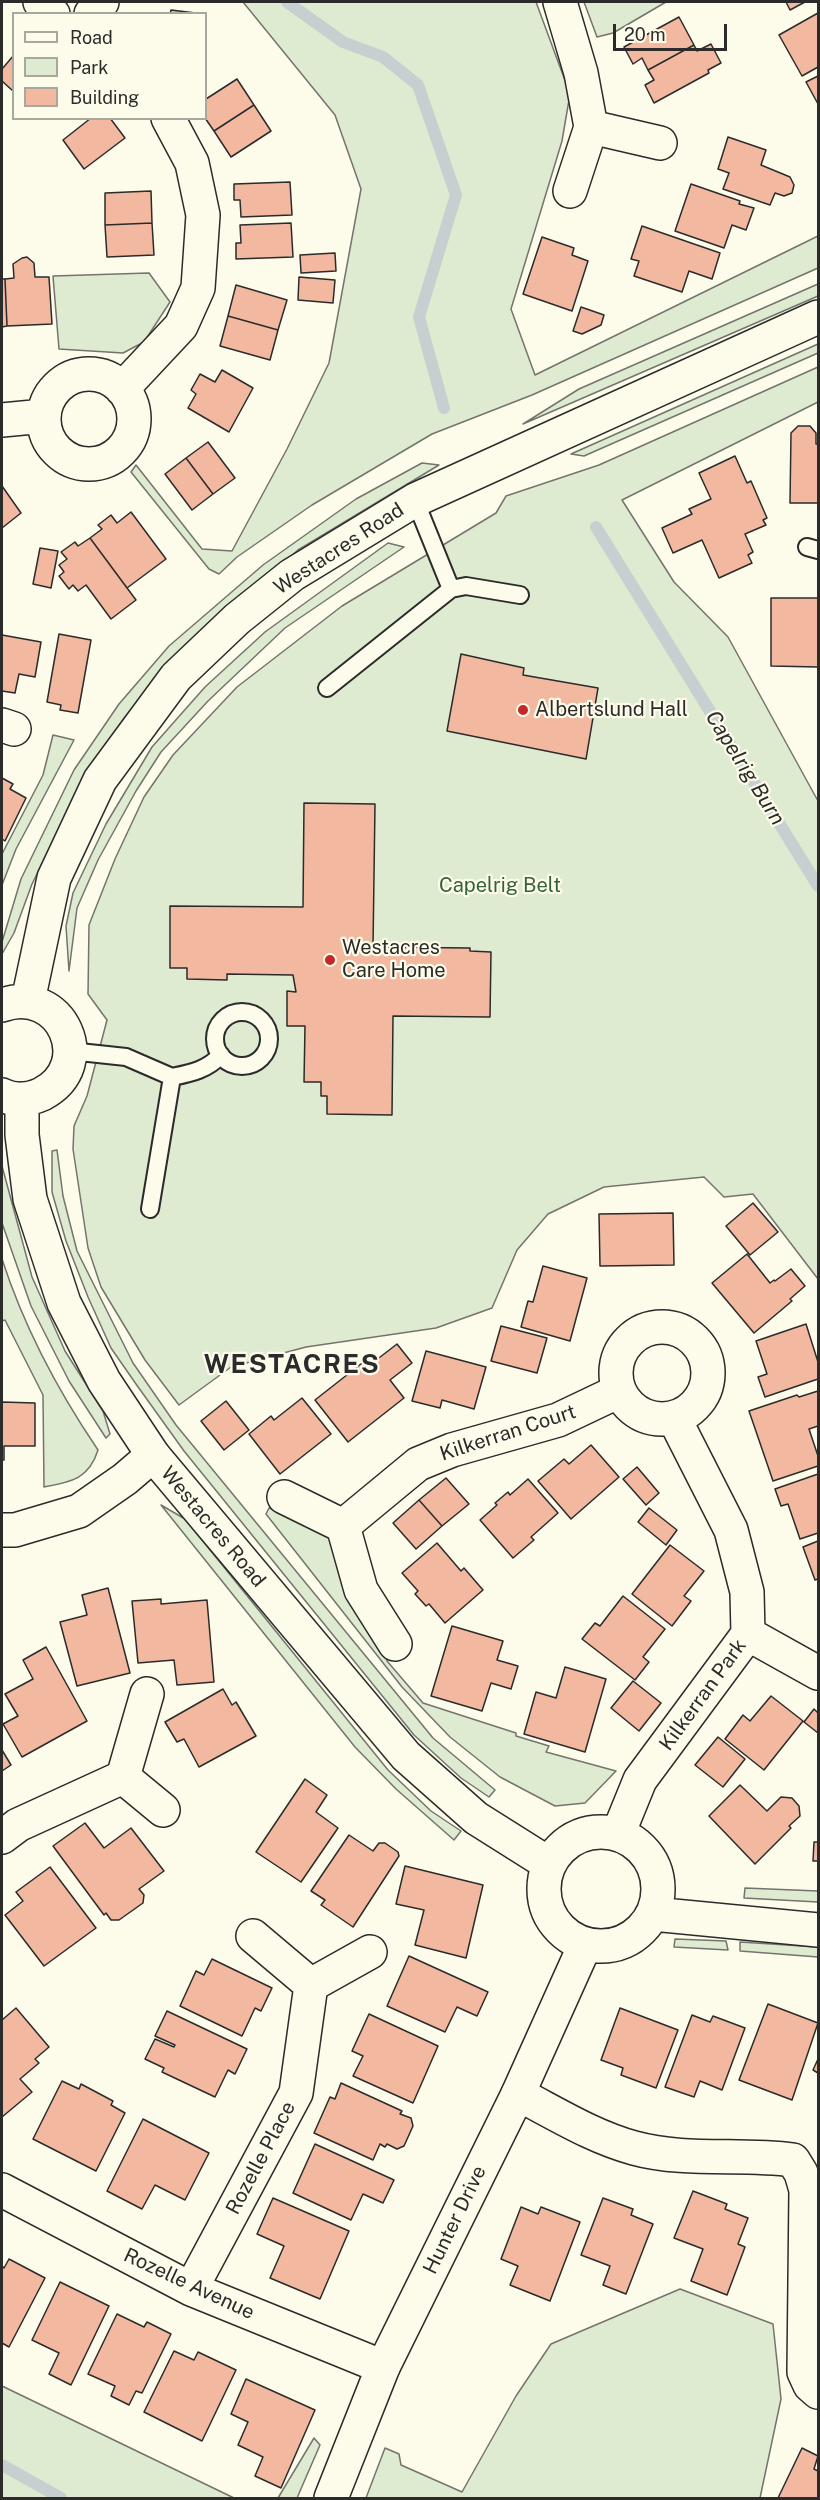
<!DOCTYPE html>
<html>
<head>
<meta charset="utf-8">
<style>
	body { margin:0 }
	#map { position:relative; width:820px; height:2500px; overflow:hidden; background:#fdfbea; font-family:"Public Sans",sans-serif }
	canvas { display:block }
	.frame { position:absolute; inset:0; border:3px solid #2b2b2b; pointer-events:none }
	.legend { position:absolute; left:12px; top:12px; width:195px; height:108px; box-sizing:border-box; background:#fdfbea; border:2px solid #a9a89e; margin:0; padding:8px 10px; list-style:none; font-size:18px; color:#2b2b2b }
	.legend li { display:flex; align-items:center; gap:12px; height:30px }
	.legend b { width:30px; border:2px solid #a9a89e }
	.scale { position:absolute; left:613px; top:24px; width:114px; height:27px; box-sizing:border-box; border:3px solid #2b2b2b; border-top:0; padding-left:8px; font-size:18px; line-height:21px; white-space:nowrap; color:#2b2b2b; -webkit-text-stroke:4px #fdfbea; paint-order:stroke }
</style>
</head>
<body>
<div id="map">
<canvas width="820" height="2500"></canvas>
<div class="frame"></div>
<ul class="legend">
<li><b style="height:8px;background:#fdfbea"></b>Road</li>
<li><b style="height:16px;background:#deebd1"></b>Park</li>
<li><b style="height:16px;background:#f2b8a0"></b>Building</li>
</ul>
<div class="scale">20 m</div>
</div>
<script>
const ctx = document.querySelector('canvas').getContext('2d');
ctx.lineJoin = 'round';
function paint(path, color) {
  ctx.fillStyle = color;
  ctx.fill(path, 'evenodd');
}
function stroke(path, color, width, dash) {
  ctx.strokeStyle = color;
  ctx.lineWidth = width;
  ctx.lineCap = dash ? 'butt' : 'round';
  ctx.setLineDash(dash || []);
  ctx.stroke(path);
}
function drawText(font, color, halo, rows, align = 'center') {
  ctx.font = font + ' "Public Sans",sans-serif';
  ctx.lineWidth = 4.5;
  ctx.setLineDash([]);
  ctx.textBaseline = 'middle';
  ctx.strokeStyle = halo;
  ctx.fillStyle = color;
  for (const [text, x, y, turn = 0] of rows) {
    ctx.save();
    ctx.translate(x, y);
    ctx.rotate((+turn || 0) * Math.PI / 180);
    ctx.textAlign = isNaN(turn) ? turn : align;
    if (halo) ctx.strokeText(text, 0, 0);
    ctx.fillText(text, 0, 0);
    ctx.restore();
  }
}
const green = new Path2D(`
	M243,2h293l34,92 -8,47 -51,168 24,66 283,-139v32l-286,127 -100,39 -120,71 -75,52 -18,17 -10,-5 -78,-97 5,-7 66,84 30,2 55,-102 42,-86 32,-174 -26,-74z
	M584,2h82l-53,31 -16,4z
	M149,273l21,29 -26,40 -21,11 -64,-4 -6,-73z
	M818,284v12l-295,128 56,-35z
	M818,344v9l-234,103 -13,-2z
	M818,367v35l-196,98 52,82 54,55 90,164v478l-65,-85 -29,3 -20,-20 -100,10 -56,27 -31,36 -25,58 -56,20 -130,19 -75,20 -52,38 -34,-45 -44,-73 -13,-39 -15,-99 1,-23 13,-30 20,-76 -19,-26 1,-69 26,-66 29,-62 29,-42 64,-68 105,-81 154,-93 10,-17 93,-31z
	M422,463l17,2 -141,85 -131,115 -42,52 -35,49 -58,118 -18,49 -12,21v-12l19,-63 53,-109 45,-66 50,-58 94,-81 93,-66z
	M388,543l16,4 -119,81 -77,73 -47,51 -25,39 -38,69 -21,48 -8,63 -3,-45 7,-33 33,-69 46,-77 53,-60 60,-55z
	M53,735l21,5 -58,109 -14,36v-31l41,-79z
	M57,1150l6,46 14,55 56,112 43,62 257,313 62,52 -6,7 -28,-19 -47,-43 -230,-284 -48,-67 -25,-36 -23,-51 -22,-56 -14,-49v-41z
	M2,1166l30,111 33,74 38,60 7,23 -4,4 -37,-57 -38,-75 -29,-83z
	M2,1259c22,68 56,132 96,191 -9,29 -27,32 -54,37l-1,-92 -38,-75 -3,1z
	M161,1505l24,14 203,251 43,41 30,20 -7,9 -58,-51 -41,-42z
	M269,1508l61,23 52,103 5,27 36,42 93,30v3l33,10 -3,6 70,19 -31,32 -30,3 -55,-29 -50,-40 -48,-50 -136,-173z
	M745,1888l73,3v11l-74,-4z
	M675,1939l51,2 2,9 -54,-3z
	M740,1942l78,5v10l-78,-6z
	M680,2289l93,35 8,75 -21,99h-394l19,-50 14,6 2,11 61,27 54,-96 35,-52z
	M2,2386l232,112h-232z
	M314,2438l6,7 -23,53h-19z`);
paint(green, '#deebd1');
stroke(green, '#74746e', 1.5);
stroke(new Path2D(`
	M287,2l56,40 40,15 35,28 38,110 -37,122 25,91
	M596,527l222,359
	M2,2465l59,33`), '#c7d0d0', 12);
const building = new Path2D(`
	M786,2h19l-15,8z
	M171,10l33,4h-34z
	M818,13v54l-16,9 -23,-41z
	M679,17l15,28 -46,25 -6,-12 -9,6 -9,-17z
	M711,44l10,19 -13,7 1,3 -55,30 -9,-18 9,-5 -6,-10 46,-25 3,6z
	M14,55v37l-12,-11v-12z
	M818,76v28l-12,-22z
	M237,79l17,26 -40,26 -9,-13 1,-19z
	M254,105l17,26 -40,26 -17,-26z
	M91,118h19l15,20 -41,31 -21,-29z
	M728,137l38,13 -5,15 29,12 4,8 -2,8 -8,3 -9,-3 -5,12 -47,-16 6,-16 -11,-4z
	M290,182l2,33 -51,2 -1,-17h-6v-16z
	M691,184l49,17 -1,3 15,4 -8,22 -14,-5 -8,23 -49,-17z
	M151,191l1,32 -47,2v-32z
	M152,223l2,32 -47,2 -2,-32z
	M291,223l2,34 -57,2v-16h5l-1,-18z
	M642,226l78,27 -8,26 -23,-8 -7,21 -48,-16 5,-15 -8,-2z
	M542,237l32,11 -2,7 16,6 -16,50 -49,-17z
	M335,253l1,18 -35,2 -1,-18z
	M27,257l7,6 1,14h14l3,47 -45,2 -2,-47 9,-1 -1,-14 9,-6z
	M299,277l36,3 -2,23 -35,-3z
	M2,279h3l2,47 -5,1z
	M236,285l51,15 -9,30 -50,-14z
	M581,307l23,8 -3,10 -19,9 -9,-3z
	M228,316l50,14 -8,30 -50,-14z
	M222,370l31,18 -24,44 -41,-24 8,-14 -5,-4 9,-16 15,8z
	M798,426h12l6,7v11h2v59h-28l1,-70z
	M208,442l27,36 -22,16 -27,-36z
	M735,456l12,27 4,-2 16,37 -4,2 3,5 -21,9 8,18 -5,3 4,8 -33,15 -17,-38 -29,13 -11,-25 30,-14 -3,-5 22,-10 -12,-26z
	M186,458l27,36 -21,16 -27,-36z
	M2,486l19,27 -19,15z
	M131,512l35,47 -39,29 -37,-50 12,-9 -4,-4 13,-10 6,8z
	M90,538l46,62 -25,19 -25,-34 -8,6 -5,-6 -4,4 -10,-13 5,-4 -5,-7 8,-6 -6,-7 14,-10 3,4z
	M40,548l18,3 -7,37 -18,-4z
	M771,598h47v69l-47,-1z
	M59,634l32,6 -13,73 -18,-3 1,-5 -14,-3z
	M2,635l39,7 -6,35 -16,-3 -4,19 -13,-2z
	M461,654l63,14 -1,7 75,13 -12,71 -139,-28z
	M2,778l11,6 -3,5 16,9 -21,43 -3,-2z
	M304,803l71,1 -2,143 97,1v3l21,1 -1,65 -97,-1 -1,99 -65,-1v-18h-6v-14h-17l1,-56h-18v-35l9,1 -3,-17 -66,-1v6l-40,-1v-11h-17v-62l133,1z
	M753,1203l25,29 -28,23 -24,-29z
	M673,1213l1,52 -74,1 -1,-52z
	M747,1254l23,29 4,-3 1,1 16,-12 14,17 -15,13 2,2 -38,32 -42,-50z
	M543,1266l44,12 -17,63 -49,-14 7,-26 5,1z
	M806,1324l12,38v17l-53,18 -7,-20 9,-3 -11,-33z
	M501,1326l46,12 -10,35 -46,-12z
	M397,1344l15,19 -22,17 14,18 -56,44 -33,-42 56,-44 4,5z
	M426,1351l60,16 -12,42 -32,-9 -2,8 -28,-7z
	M818,1391v35l-9,3 9,27v10l-45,15 -24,-70 48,-16 2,2z
	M302,1398l29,36 -51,40 -31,-40 22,-18 3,4z
	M226,1401l23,29 -25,20 -23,-29z
	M2,1402l33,1v43h-31v14h-2z
	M591,1445l28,32 -48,42 -33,-38 26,-22 5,5z
	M637,1467l22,26 -13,12 -23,-26z
	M818,1474v59l-18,6 -12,-35 -7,2 -6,-17z
	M446,1478l23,26 -27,22 -23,-26z
	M528,1479l30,34 -27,24 3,3 -21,18 -33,-38 17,-15 -2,-2 13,-11 2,3z
	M419,1500l23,26 -26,23 -23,-26z
	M649,1508l28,22 -11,15 -28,-23z
	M818,1541v38l-3,1 -12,-33z
	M437,1543l24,28 3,-3 19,22 -38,33 -16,-19 -3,2 -11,-12 3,-3 -16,-18z
	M670,1545l34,26 -20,25 7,5 -19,25 -40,-32z
	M108,1588l22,85 -53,13 -17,-64 27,-7 -5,-20z
	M623,1596l42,33 -22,28 6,5 -14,18 -53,-41 13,-16 5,3z
	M161,1599v5l46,-4 7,82 -37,3 -3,-25 -36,3 -6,-62z
	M452,1626l51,15 -6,19 21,6 -7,23 -20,-6 -9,28 -51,-15z
	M46,1647l41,74 -65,36 -19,-33 15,-8 -13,-22 28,-15 -10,-19z
	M565,1667l41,12 -21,73 -61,-18 12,-42 20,6z
	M633,1681l28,22 -22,28 -28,-23z
	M223,1689l9,16 4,-3 20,34 -57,31 -15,-28 -7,3 -12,-20z
	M771,1696l32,25 -39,49 -39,-31 18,-24 7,6z
	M814,1709l4,4v20l-14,-11z
	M718,1737l27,22 -22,28 -28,-22z
	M2,1750l9,15 -9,6z
	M305,1779l22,16 -11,17 22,16 -37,54 -45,-30z
	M740,1785l27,26 14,-14 11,1 7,8 1,10 -11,10 2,2 -36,36 -46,-48z
	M85,1823l19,25 27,-20 33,43 -25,18 5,6 -1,8 -24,17h-8l-5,-7 -2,2 -51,-69z
	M349,1835l24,16 6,-8h6l13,9 1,4 -46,71 -32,-22 4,-5 -14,-9z
	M814,1842h4v19h-5z
	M405,1866l78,19 -17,73 -51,-13 9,-35 -28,-6z
	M50,1867l46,61 -52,38 -39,-51 18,-14 -7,-9z
	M409,1956l79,36 -11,24 -20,-9 -12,25 -58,-26z
	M212,1959l60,29 -11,23 -6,-3 -13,28 -62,-30 16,-35 8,4z
	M768,2004l50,19 -26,77 -53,-20z
	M16,2008l33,39 -14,12 4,4 -19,16 12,13 -30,25v-97z
	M620,2008l58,22 -22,58 -35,-13 2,-7 -22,-8z
	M167,2011l80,38 -12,25 -7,-4 -13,27 -53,-25 2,-4 -19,-9 10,-20 19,8 1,-2 -20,-9z
	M369,2014l69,32 -25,57 -60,-27 10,-20 -11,-5z
	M692,2015l18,7 3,-6 32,12 -23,62 -22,-9 -6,16 -29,-10z
	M818,2059v14l-5,-3z
	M62,2081l17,8 2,-5 32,17 -2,4 14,8 -29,58 -63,-32z
	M341,2083l61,28 -2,3 11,4 2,8 -9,20 -7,3 -10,-5 -2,3 -5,-3 -7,16 -59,-27 16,-36 5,2z
	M143,2119l66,34 -24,47 -30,-15 -13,24 -35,-18z
	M315,2144l79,36 -11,23 -20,-9 -12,26 -58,-27z
	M693,2191l34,13 -2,5 23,9 -10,26 7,3 -18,48 -36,-14 12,-32 -29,-11z
	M273,2198l76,33 -29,68 -50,-21 14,-32 -27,-12z
	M603,2198l30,11 -2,6 22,9 -27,70 -23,-9 7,-19 -29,-11z
	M521,2207l17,7 3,-7 39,15 -30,79 -40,-16 8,-19 -17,-7z
	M9,2259l36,19 -36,69 -7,-4v-77l2,2z
	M60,2282l49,24 -38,79 -22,-11 10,-21 -27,-13z
	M117,2314l27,13 3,-5 24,12 -29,59 -6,-2 -7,14 -18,-9 4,-10 -27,-12z
	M174,2351l20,9 4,-8 38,18 -34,71 -58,-29z
	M246,2379l69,31 -34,78 -26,-12 8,-19 -25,-12 10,-23 -17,-8z
	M802,2448l16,8 -4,13 4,2v27h-40z`);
paint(building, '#f2b8a0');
stroke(building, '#2b2b2b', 1.5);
const lane = new Path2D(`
	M807,547l11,3
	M451,589l15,-3 54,9
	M327,688l124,-99 -36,-89
	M215 1039a27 27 0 1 1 54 0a27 27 0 1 1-54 0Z
	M70,1051l56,6 46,20 -22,132
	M172,1077c19,-4 35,-7 49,-22`);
const street = new Path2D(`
	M40,2l13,12
	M560,2l21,71 10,54 -21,64
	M91,14l11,-12
	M591,127l69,16
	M44 419a45 45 0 1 1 90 0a45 45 0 1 1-90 0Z
	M122,389l59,-63 17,-38 5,-73 -11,-52 -24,-45
	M2,420l42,-4
	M2,725l12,4
	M616 1373a46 46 0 1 1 92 0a46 46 0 1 1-92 0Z
	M284,1497l59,29
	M2,1530h13l64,-19 46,-32 28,-24
	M748,1634l70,39
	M395,1644l-34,-54 -18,-64 75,-62 34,-14 106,-30 61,-29
	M123,1777l24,-83
	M618,1834l22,-54 108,-146 -1,-42 -16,-62 -57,-112
	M2,1837l16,-12 105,-48 40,33
	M311,1985l59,-33
	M518,2094c37,19 75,43 116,54 51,14 107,5 159,12l8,13 5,17 -2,182 6,13 8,7
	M2,2190l189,99 192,78
	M191,2289l105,-196 15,-108 -58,-49`);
const secondary = new Path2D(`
	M28,1001l26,-123 46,-98 76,-103 61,-58 55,-44 123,-75 403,-183
	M2,1005c60,-21 96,60 40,89 -13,6 -28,7 -40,1
	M22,1099v36l8,64 34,104 40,78 49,74 253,301 70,62 73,46
	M544 1889a57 57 0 1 1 114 0a57 57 0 1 1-114 0Z
	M653,1914l165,16
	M331,2498l52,-131 135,-273 67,-149`);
stroke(lane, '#2b2b2b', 20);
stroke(street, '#2b2b2b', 36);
stroke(secondary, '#2b2b2b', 36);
stroke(lane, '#fdfbea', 16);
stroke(street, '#fdfbea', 33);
stroke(secondary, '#fdfbea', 33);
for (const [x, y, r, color] of [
	[523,710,6,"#c62828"],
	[330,960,6,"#c62828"]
]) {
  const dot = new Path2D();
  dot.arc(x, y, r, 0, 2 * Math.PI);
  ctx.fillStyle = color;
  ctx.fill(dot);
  stroke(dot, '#fdfbea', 2);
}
drawText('20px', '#2b2b2b', '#fdfbea', [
	["Westacres Road",339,549,-33],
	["Kilkerran Court",508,1433,-18],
	["Westacres Road",213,1527,50],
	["Kilkerran Park",703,1695,-54],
	["Rozelle Place",261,2158,-62],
	["Hunter Drive",455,2220,-64],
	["Rozelle Avenue",189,2284,25]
]);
drawText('20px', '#2b2b2b', '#fdfbea', [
	["Albertslund Hall",535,710],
	["Westacres",342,948],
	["Care Home",342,971]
], 'left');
drawText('20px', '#34623c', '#fdfbea', [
	["Capelrig Belt",500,886]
]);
drawText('italic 21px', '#2b2b2b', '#fdfbea', [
	["Capelrig Burn",745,768,58]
]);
ctx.letterSpacing = '1.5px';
drawText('bold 26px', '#2b2b2b', '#fdfbea', [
	["WESTACRES",292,1365]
]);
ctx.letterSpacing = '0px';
</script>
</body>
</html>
